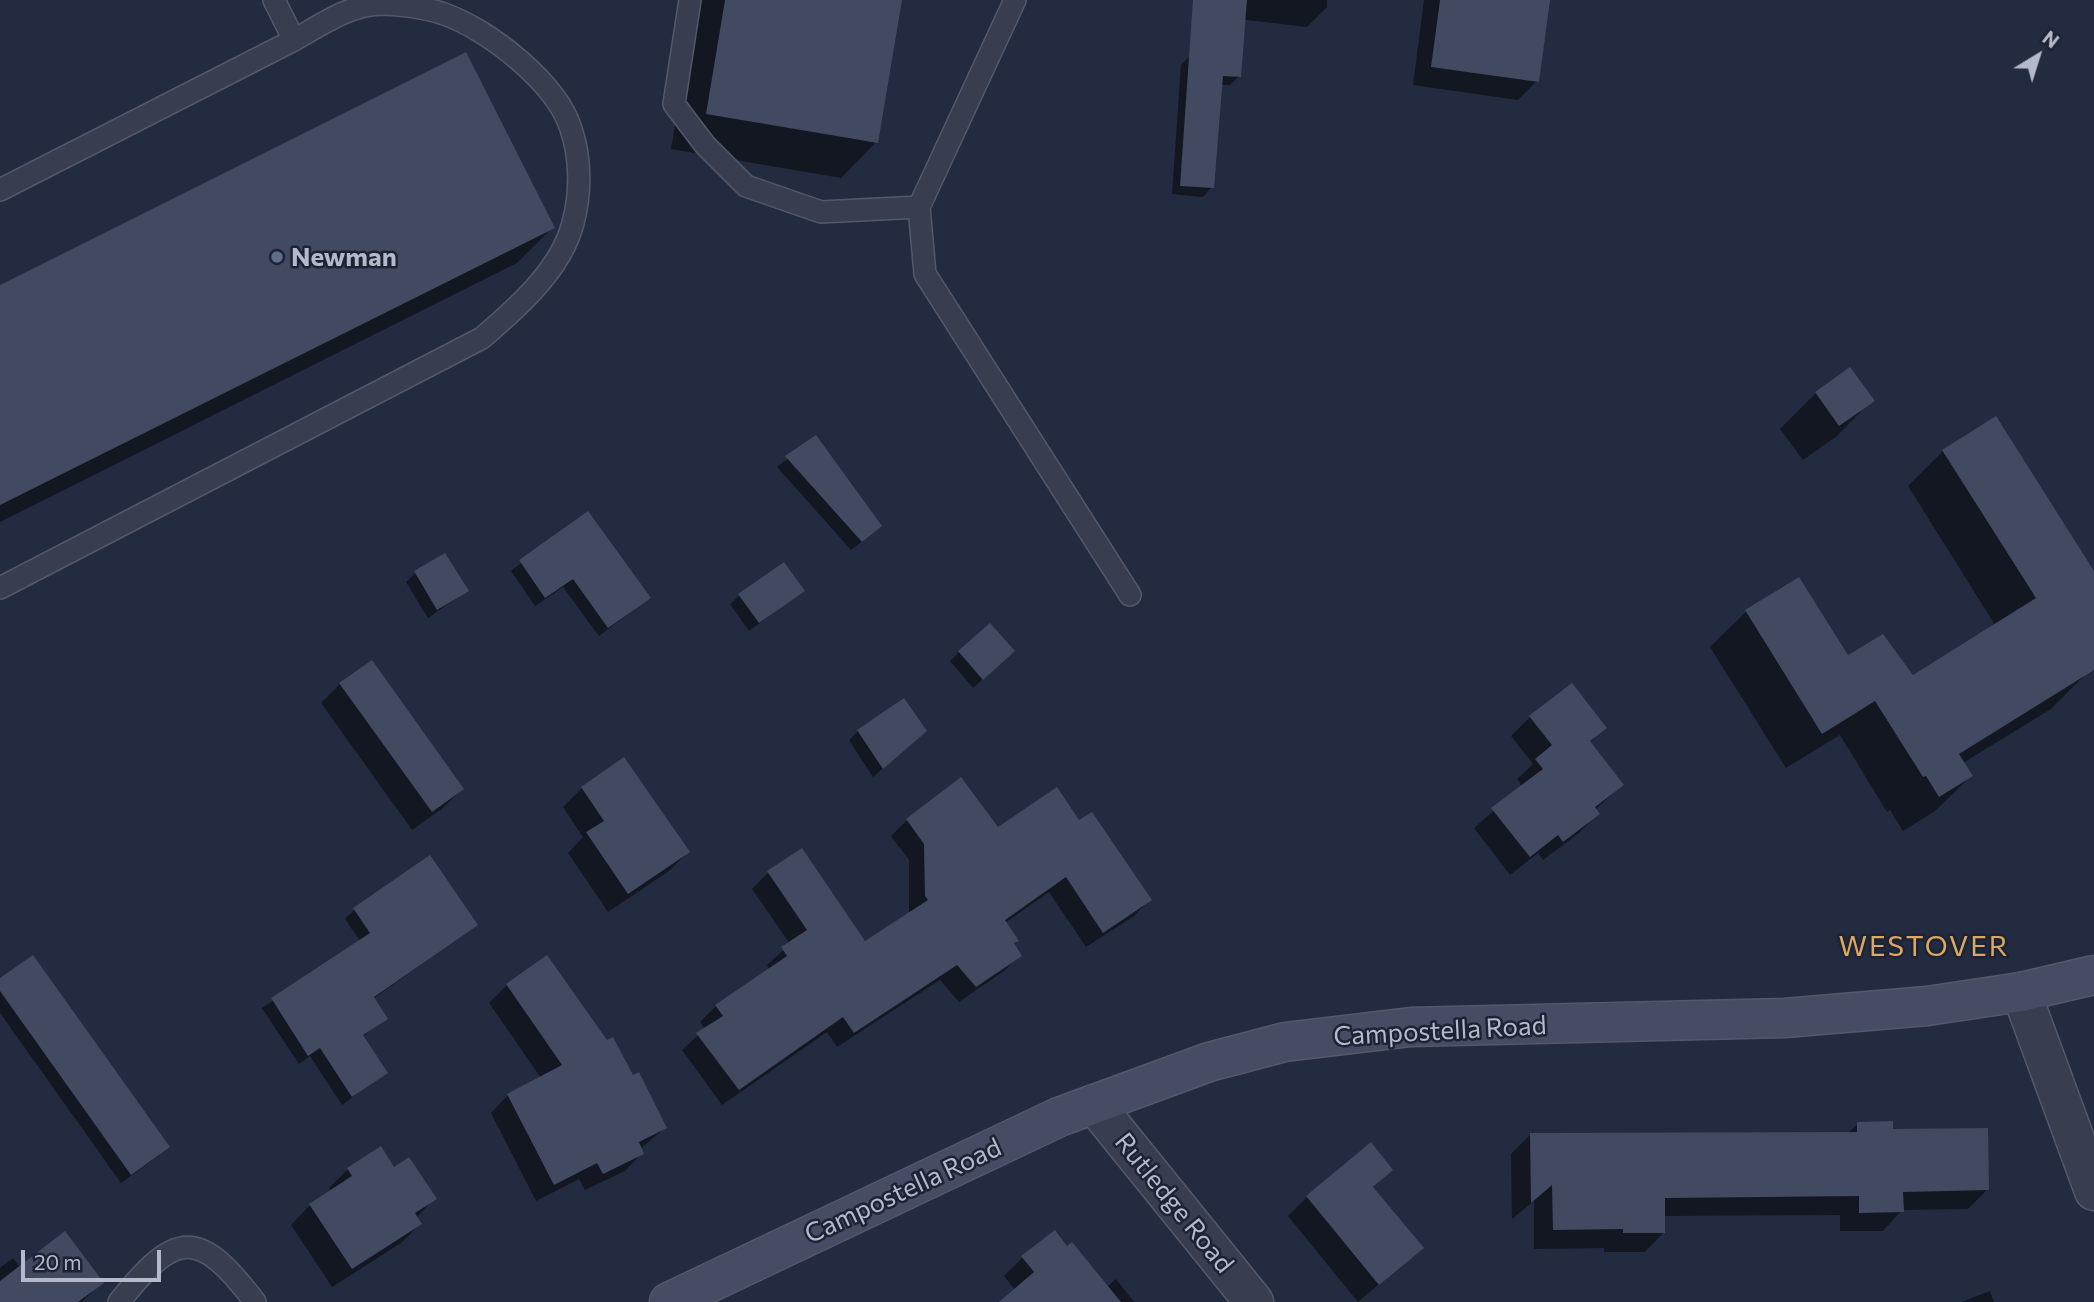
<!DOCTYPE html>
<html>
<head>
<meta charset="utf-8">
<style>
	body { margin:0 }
	#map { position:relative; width:2094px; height:1302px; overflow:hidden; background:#232b40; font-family:Commissioner,sans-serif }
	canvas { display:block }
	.north { position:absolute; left:2003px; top:21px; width:70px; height:70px; -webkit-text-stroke:5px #1d2335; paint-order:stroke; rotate:38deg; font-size:19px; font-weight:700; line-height:28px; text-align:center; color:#b4b9cb }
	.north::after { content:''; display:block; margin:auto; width:24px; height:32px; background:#b4b9cb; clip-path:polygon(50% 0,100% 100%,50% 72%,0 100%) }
	.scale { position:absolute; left:21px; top:1250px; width:140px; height:32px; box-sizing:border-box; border:4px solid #b4b9cb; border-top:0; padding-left:9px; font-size:21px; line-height:24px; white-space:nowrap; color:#b4b9cb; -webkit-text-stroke:5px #1d2335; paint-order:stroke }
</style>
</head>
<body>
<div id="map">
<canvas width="2094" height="1302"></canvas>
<div class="north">N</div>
<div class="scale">20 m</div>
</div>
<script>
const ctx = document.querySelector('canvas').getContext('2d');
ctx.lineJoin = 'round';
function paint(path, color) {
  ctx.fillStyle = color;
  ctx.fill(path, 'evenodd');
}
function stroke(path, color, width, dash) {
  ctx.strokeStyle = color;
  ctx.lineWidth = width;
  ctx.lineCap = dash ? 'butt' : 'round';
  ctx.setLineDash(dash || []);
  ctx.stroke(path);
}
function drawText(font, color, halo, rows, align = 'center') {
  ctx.font = font + ' Commissioner,sans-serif';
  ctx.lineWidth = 5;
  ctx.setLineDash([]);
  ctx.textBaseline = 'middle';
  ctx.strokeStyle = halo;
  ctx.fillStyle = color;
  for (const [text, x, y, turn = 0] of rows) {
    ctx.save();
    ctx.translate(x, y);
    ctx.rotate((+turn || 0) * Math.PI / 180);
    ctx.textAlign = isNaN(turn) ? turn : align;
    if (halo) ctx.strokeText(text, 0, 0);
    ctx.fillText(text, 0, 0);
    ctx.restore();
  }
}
paint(new Path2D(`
	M696,0h204l-24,142 -35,36 -170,-29z
	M1241,0h86v7l-20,20 -68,-8z
	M1424,0h125l-12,81 -19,19 -105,-15z
	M1190,56l49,20 -9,9h-9l-9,102 -9,10 -31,-3 9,-129z
	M552,228l-35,35 -517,259v-235z
	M1850,369l22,31 -35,36 -34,24 -23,-31 36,-36z
	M816,437l54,98 -19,15 -74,-83z
	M1943,451l151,124v86l-8,13 -35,35 -88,54 8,13 -36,35 -32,20 -13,-21 -3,2 -47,-77 -54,33 -76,-121 36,-35 53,-33 48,78 65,20 83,-52 -87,-139z
	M587,513l62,85 -50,38 -36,-49 -28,19 -24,-35z
	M416,573l51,18 -39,27 -22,-36z
	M802,591l-53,40 -19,-27 10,-9z
	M959,652l45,8 -31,28 -23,-27z
	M340,684l122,105 -19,19 -31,22 -91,-127z
	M1530,717l74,11 -15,15 33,42 -27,25 3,4 -19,19 -36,27 -5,-7 -28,22 -36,-47 48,-42 -5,-7 16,-15 -22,-28z
	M858,731l57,9 -42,37 -24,-37z
	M582,788l106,64 -19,19 -61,41 -40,-59 15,-16 -20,-30z
	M907,820l90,9 81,-6 72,77 -16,16 -48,31 -37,-55 -44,31 12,18 -4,3 7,11 -16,16 -45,31 -19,-22 -103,67 -10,-15 -105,73 -40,-55 23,-21 -5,-7 16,-16 54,-36 -3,-5 23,-21 -38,-55 16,-16 97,70 44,-29v-54l-18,-24z
	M354,910l122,15 -103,74 13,19 -24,19 23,36 -43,32 -32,-49 -11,8 -37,-56 98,-67 -15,-22z
	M547,957l118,171 -25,21 2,4 -17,18 -40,19 -6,-11 -43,22 -45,-88 17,-18 33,-17 -52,-75 18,-18z
	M0,980l167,167 -9,9 -37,27 -121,-170z
	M1858,1124l33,7 96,59 -19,19 -66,1 -19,21h-43v-16l-177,1 1,16 -19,20h-41v-4l-70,1v-48l-22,18 -1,-65 19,-19 317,-1z
	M348,1169h45l41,30 -18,19 4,6 -19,19 -69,44 -41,-62 19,-20 21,-13 -2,-4z
	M1391,1170l-19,19 49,59 -63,54 -70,-86 19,-19z
	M1067,1248l40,39 9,-8 18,23h-129l11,-11 -12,-15 19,-19z
	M13,1258l7,10 82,14 -20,20h-82v-34z
	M1990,1291l4,11h-33z`), '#0007');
paint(new Path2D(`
	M725,0h177l-24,143 -172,-29z
	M1193,0h54l-6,77 -18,-1 -9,112 -34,-2z
	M1440,0h110l-11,82 -108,-15z
	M466,52l89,176 -555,277v-220z
	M1850,367l25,34 -36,25 -24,-34z
	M1996,416l98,155v99l-135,84 14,22 -34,21 -13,-21 -3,1 -48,-76 -53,33 -77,-124 54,-33 49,78 35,-21 30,41 123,-77 -94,-148z
	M816,435l66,91 -20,16 -77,-86z
	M588,511l63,87 -43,30 -35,-49 -28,19 -26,-38z
	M445,553l24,38 -32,19 -23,-39z
	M784,562l21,29 -46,32 -21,-29z
	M990,623l25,28 -32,29 -25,-29z
	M372,660l92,129 -32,23 -93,-129z
	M1572,683l35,45 -17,13 34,44 -29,22 5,7 -37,28 -5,-7 -28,22 -39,-49 52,-39 -8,-10 17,-14 -23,-29z
	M904,698l23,33 -44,38 -26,-39z
	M624,757l66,95 -62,42 -42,-62 18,-11 -23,-34z
	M961,777l37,50 59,-40 22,33 13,-8 60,88 -49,33 -37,-56 -61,43 14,21 -5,2 8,13 -46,31 -19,-22 -103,68 -11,-16 -104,73 -43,-57 27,-17 -8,-11 72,-49 -6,-9 26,-17 -40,-59 35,-23 63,93 63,-41 -3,-4 -1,-52 -18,-25z
	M430,855l48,70 -104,72 14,22 -25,16 25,38 -36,24 -32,-49 -12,8 -37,-58 99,-65 -17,-25z
	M33,955l137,192 -39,28 -131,-184v-13z
	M547,955l60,85 6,-3 20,38 6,-3 28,56 -28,14 5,12 -41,20 -6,-11 -43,22 -47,-91 55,-29 -56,-81z
	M1893,1121v8l95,-1 1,62 -86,2 1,20 -45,1v-17l-194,2v35h-42v-4l-70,1 -1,-45 -21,18 -1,-70 327,-1v-10z
	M1371,1142l22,28 -20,17 51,61 -45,37 -73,-89z
	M381,1146l13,21 15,-10 28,42 -22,14 7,11 -70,45 -43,-65 43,-28 -5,-8z
	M1055,1230l12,16 5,-4 49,60h-122l35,-30 -13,-16z
	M65,1231l39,52 -26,19h-78v-21z`), '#424a62');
const service = new Path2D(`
	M690,0l-16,104 31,41 41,41 75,26 98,-5
	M1015,0l-96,207 6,67 205,321
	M0,190l294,-150 -20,-40
	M0,588l482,-250c35,-30 79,-68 91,-115 8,-30 8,-65 -2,-94 -14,-46 -83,-100 -127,-115 -17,-6 -45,-10 -63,-10 -33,1 -60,21 -87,36
	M119,1302c57,-72 80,-74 136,0`);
const minor = new Path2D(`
	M2021,992l73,199
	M1094,1104l160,198`);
const secondary = new Path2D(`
	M669,1302l390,-185 150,-55 76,-20 126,-15 374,-9 142,-12 94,-14 73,-17`);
stroke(service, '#53596b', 24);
stroke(minor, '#53596b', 41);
stroke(secondary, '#53596b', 41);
stroke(service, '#383e50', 21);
stroke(minor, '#383e50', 38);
stroke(secondary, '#454c63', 38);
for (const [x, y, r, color] of [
	[277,257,7,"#5c6f8a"]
]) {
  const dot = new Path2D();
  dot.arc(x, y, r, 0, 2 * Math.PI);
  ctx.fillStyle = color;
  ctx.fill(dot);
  stroke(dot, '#1d2335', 2.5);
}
drawText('bold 26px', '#b4b9cb', '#1d2335', [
	["Newman",291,257]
], 'left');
drawText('26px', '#b4b9cb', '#1d2335', [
	["Campostella Road",1440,1031,-3],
	["Campostella Road",903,1191,-25],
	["Rutledge Road",1174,1203,51]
]);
ctx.letterSpacing = '2px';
drawText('28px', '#daa95f', '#1d2335', [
	["WESTOVER",1924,947]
]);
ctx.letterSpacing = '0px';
</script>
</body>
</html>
